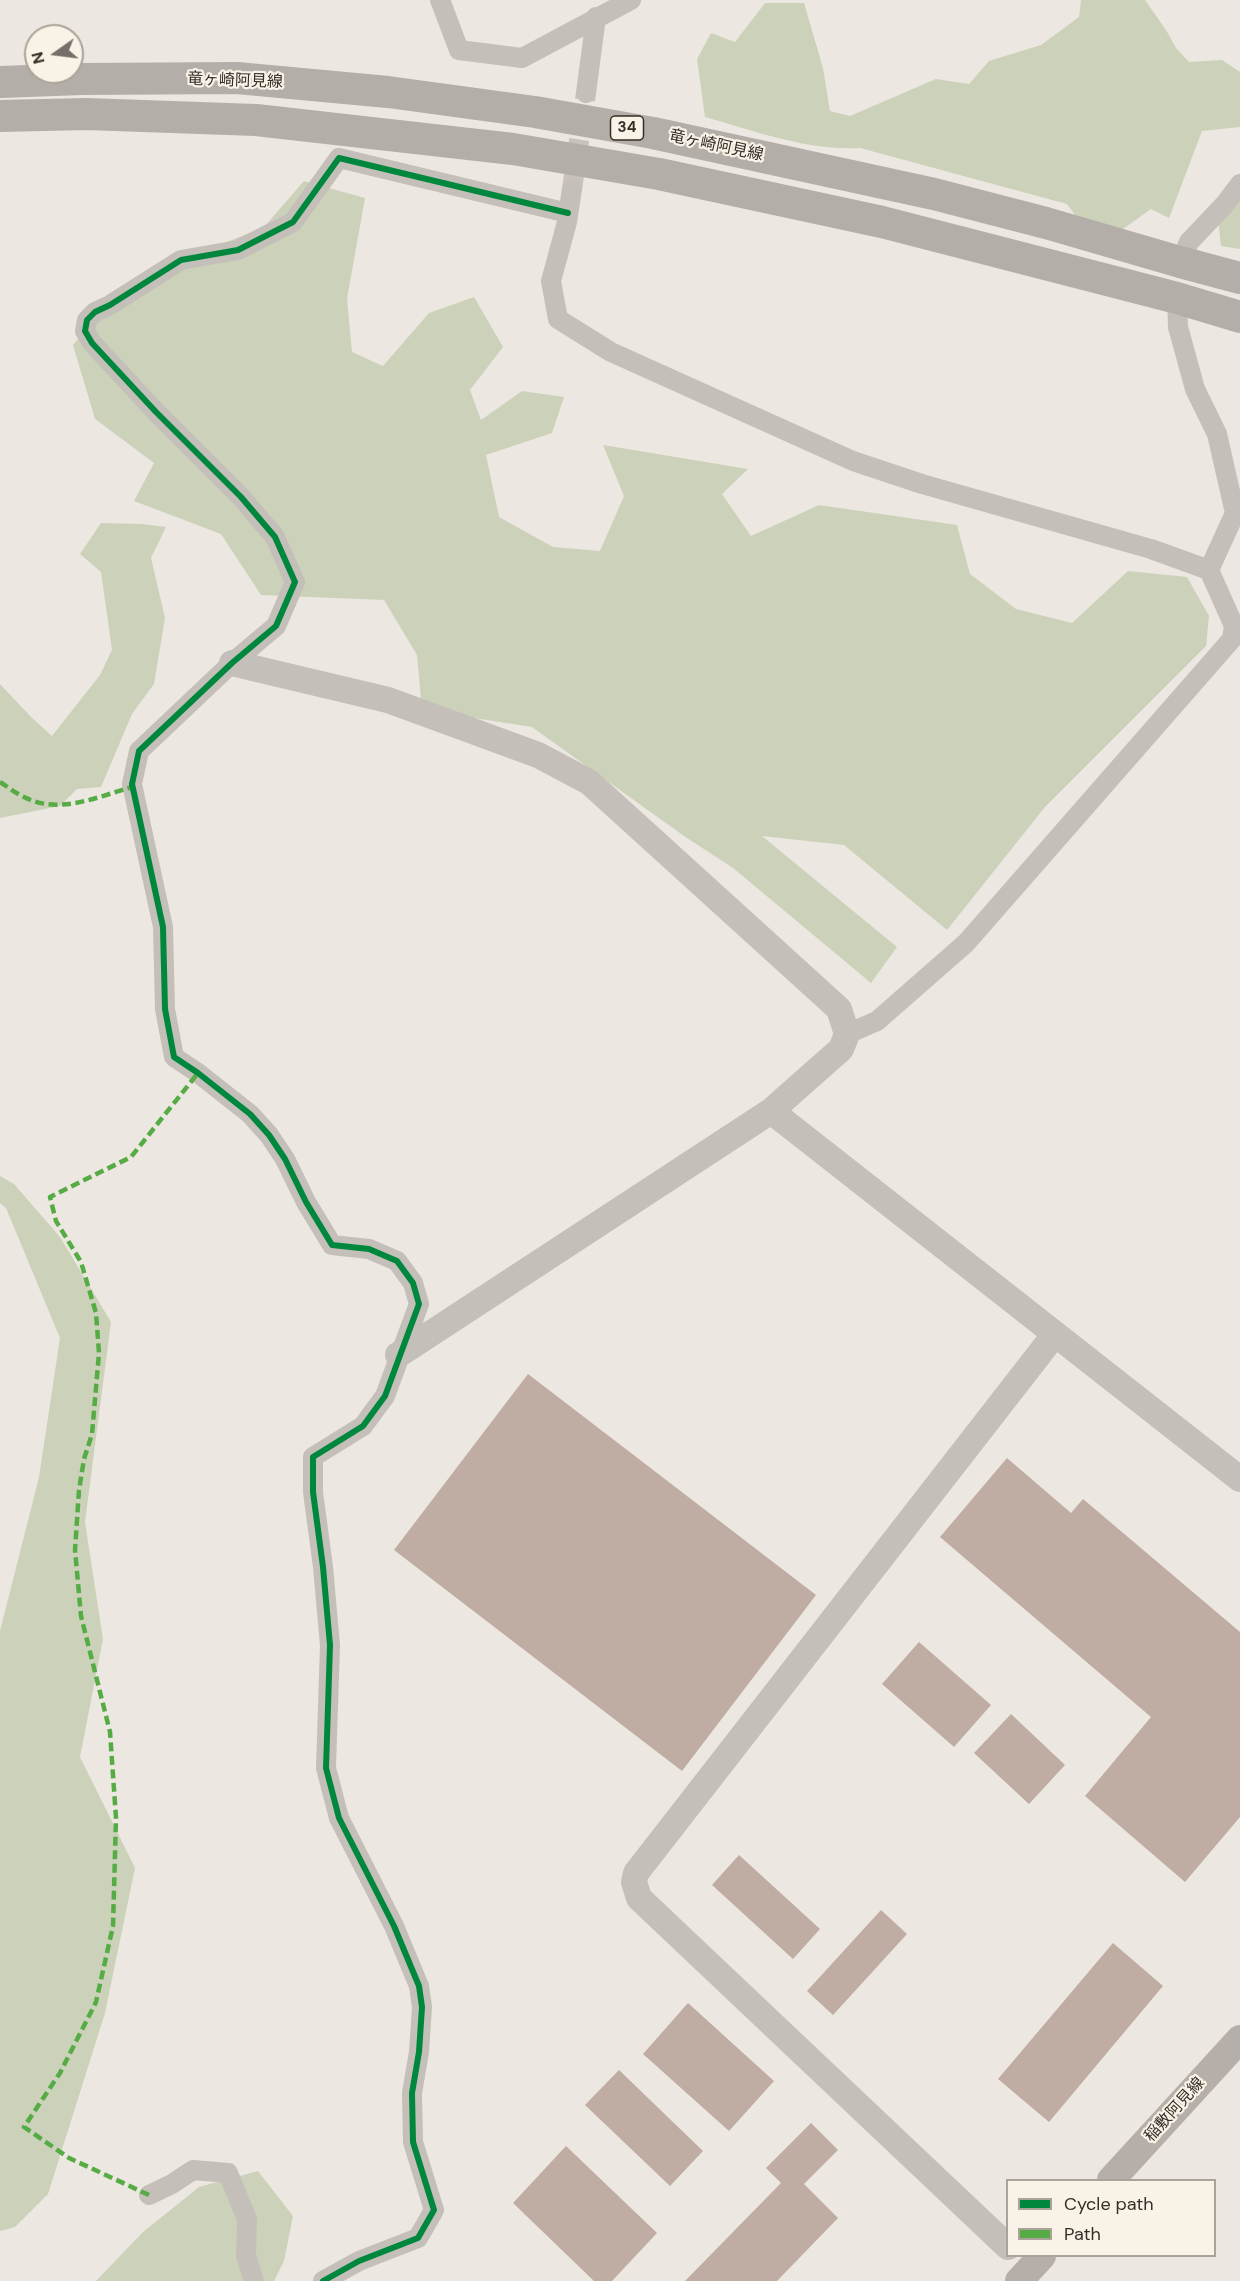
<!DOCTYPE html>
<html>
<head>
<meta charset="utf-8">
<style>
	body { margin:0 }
	#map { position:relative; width:1240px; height:2281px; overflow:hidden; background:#ece7e0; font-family:"DM Sans",sans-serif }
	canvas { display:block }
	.legend { position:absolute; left:1006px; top:2179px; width:210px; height:78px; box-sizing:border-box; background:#f9f2e7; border:2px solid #aba39a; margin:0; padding:8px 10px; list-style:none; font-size:18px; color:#362d27 }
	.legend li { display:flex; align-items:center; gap:12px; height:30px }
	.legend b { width:30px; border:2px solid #aba39a }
	.north { position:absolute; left:24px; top:24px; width:60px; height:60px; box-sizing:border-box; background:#f9f2e7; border:2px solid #aba39a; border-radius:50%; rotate:256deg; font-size:16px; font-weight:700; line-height:24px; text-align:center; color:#362d27 }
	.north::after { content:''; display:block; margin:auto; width:21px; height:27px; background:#766e68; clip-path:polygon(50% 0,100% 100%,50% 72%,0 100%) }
</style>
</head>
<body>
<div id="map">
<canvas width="1240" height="2281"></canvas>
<ul class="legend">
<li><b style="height:8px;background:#00873e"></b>Cycle path</li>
<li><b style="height:8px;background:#55ab44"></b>Path</li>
</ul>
<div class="north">N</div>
</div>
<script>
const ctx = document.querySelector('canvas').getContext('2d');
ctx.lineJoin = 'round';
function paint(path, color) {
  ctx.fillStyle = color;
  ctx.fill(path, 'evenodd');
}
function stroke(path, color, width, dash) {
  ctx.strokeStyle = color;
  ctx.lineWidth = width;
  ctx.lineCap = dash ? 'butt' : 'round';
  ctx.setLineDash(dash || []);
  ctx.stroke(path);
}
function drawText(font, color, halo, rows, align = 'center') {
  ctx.font = font + ' "DM Sans","Noto Sans JP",sans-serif';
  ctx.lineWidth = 4.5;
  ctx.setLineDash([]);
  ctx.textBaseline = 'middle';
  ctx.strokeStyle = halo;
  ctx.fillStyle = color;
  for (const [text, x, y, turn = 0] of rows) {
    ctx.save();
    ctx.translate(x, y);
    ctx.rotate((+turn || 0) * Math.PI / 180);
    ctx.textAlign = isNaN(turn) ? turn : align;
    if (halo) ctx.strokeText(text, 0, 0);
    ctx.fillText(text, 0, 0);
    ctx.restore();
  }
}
paint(new Path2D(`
	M1081,0h64l21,30 10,18 13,14 33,-2 18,12v55l-38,4 -33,87 -18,-9 -28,20 -30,11 -26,-36 -207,-56c-52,3 -105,-17 -155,-31l-8,-58 14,-26 24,9 30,-39h39l19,65 7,43 20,5 86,-37 33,5 20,-23 52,-16 38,-28z
	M304,181l61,17 -18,101 5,53 31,14 46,-53 45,-16 29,50 -33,43 11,30 41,-29 42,6 -12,36 -66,22 13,62 54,30 47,4 24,-55 -21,-51 145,24 -26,25 29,42 68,-31 138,20 13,49 46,35 56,14 56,-52 59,6 22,39 -3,30 -161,161 -98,123 -103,-85 -82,-9 135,111 -26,36 -138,-115 -49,-32 -152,-109 -110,-17 -5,-55 -33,-55 -123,-5 -40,-61 -87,-33 20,-38 -59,-44 -22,-74 53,-62 138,-56z
	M1240,192v57l-19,-3 -4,-35z
	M101,523l41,1 24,3 -15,31 14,60 -11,66 -22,30 -31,73 -24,2 -17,17 -60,12v-134l31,33 21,19 48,-61 12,-25 -11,-78 -21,-18z
	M0,1176l14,8 46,53 51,85 -26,200 18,117 -23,118 55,111 -30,145 -57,181 -33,33 -15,4v-600l39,-154 21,-139 -54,-130 -6,-5z
	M258,2171l35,45 -9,45 -10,20h-178l47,-49 56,-45z`), '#ccd2ba');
paint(new Path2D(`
	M528,1374l288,221 -134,176 -288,-221z
	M1007,1458l64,55 12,-14 157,133v185l-55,65 -100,-86 66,-79 -211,-180z
	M919,1642l72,63 -37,42 -72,-63z
	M1011,1714l54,51 -36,39 -55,-51z
	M739,1855l81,74 -27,30 -81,-74z
	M881,1910l26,24 -74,81 -26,-24z
	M1113,1943l50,43 -114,136 -51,-43z
	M688,2003l86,78 -45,50 -86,-77z
	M619,2070l84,81 -33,35 -85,-81z
	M811,2123l27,27 -34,34 34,34 -61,63h-92l96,-98 -15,-15z
	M566,2146l91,87 -45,48h-18l-81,-78z`), '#bfaca2');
stroke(new Path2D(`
	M572,189l14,-96`), '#c8c2bb', 20, [20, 10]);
stroke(new Path2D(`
	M440,0l19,50 63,8 109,-58
	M586,93l10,-76
	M572,189l-5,33 -16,59 7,38 53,33 242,109 69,23 229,65 58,21 25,56 -2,13 -266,304 -89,78 -30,13
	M1180,262l9,-20 36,-38 15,-20
	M1177,298l1,29 17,62 22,45 18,79 -26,57
	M149,2195l23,-11 21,-14 35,3 19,46 -1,37 8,25
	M323,2281l36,-20 59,-23 16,-28 -21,-68 -1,-49 7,-41 3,-45 -3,-21 -25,-60 -55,-108 -13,-50 4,-123 -7,-78 -10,-75v-35l50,-31 22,-30 34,-92 -6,-21 -16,-22 -28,-12 -37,-4 -26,-43 -21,-43 -16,-24 -19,-21 -52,-41 -24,-16 -9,-48 -2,-82 -31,-143 7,-33 93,-88 44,-37 19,-44 -20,-45 -34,-40 -85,-85 -64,-69 -7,-12 2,-11 8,-8 15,-7 71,-45 57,-10 55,-28 46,-64 229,55`), '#c5bfb9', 20);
stroke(new Path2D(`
	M232,663l156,37 150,55 51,27 250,227 8,25 -6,15 -70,62 -373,244
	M771,1111l469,368
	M1008,2247l-369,-349 -5,-16 2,-9 419,-539`), '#c5bfb9', 26);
stroke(new Path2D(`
	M1111,2180l129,-141
	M1019,2281l23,-25`), '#b6afa9', 28);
stroke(new Path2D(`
	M0,82l82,-3 155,-1 151,14 147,20 118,21 281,61 112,29 134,39 60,16
	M0,116l87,-2 169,6 257,29 146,25 223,48 295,76 63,19`), '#b4aea9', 32);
stroke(new Path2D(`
	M0,782c8,5 15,11 24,15 35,18 73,0 108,-10
	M149,2195l-80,-37 -45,-31 36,-54 36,-71 17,-76 3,-108 -6,-86 -29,-116 -6,-66 4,-60 5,-31 8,-25 7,-81 -3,-40 -15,-51 -25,-41 -6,-24 81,-40 67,-84`), '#55ab44', 4.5, [9, 4.5]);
stroke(new Path2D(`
	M323,2281l36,-20 59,-23 16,-28 -21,-68 -1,-49 7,-41 3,-45 -3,-21 -25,-60 -55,-108 -13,-50 4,-123 -7,-78 -10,-75v-35l50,-31 22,-30 34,-92 -6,-21 -16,-22 -28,-12 -37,-4 -26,-43 -21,-43 -16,-24 -19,-21 -52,-41 -24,-16 -9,-48 -2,-82 -31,-143 7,-33 93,-88 44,-37 19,-44 -20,-45 -34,-40 -85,-85 -64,-69 -7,-12 2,-11 8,-8 15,-7 71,-45 57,-10 55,-28 46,-64 229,55`), '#00873e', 6);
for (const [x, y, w] of [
	[627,128,33]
]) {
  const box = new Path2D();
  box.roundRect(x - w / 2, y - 12, w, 24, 4.5);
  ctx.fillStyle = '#f9f2e7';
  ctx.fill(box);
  stroke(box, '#362d27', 1.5);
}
drawText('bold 15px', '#362d27', null, [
	["34",627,128]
]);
drawText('16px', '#362d27', '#f9f2e7', [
	["竜ヶ崎阿見線",235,81,2],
	["竜ヶ崎阿見線",716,146,12],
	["稲敷阿見線",1175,2110,-48]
]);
</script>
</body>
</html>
